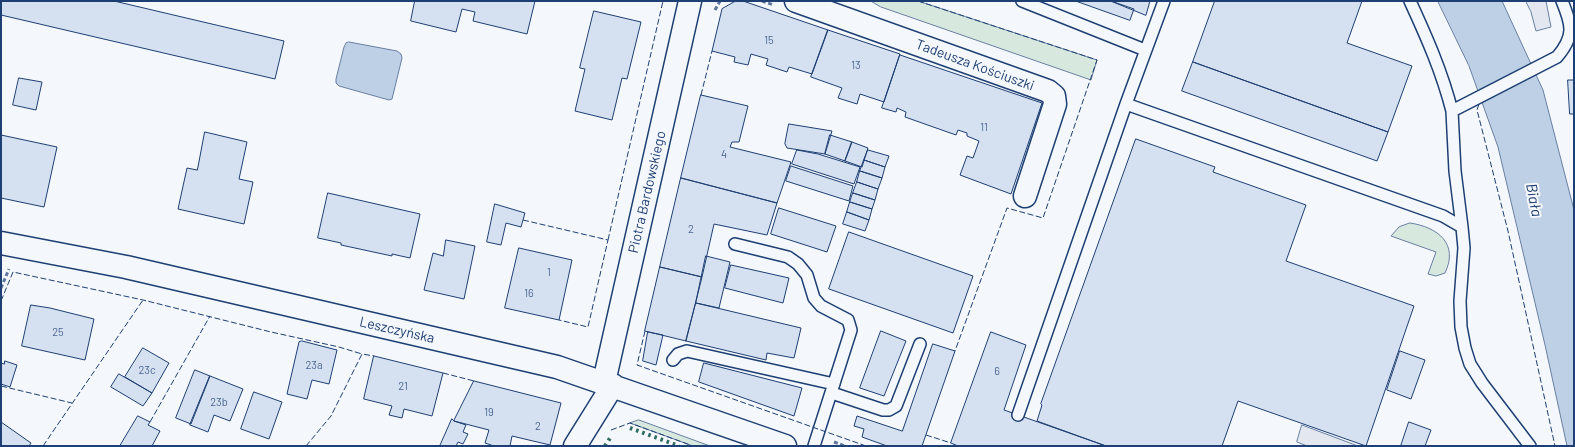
<!DOCTYPE html>
<html>
<head>
<meta charset="utf-8">
<style>
	body { margin:0 }
	#map { position:relative; width:1575px; height:447px; overflow:hidden; background:#f4f7fb; font-family:Barlow,sans-serif }
	canvas { display:block }
	.frame { position:absolute; inset:0; border:2px solid #1d3f73; pointer-events:none }
</style>
</head>
<body>
<div id="map">
<canvas width="1575" height="447"></canvas>
<div class="frame"></div>
</div>
<script>
const ctx = document.querySelector('canvas').getContext('2d');
ctx.lineJoin = 'round';
function paint(path, color) {
  ctx.fillStyle = color;
  ctx.fill(path, 'evenodd');
}
function stroke(path, color, width, dash) {
  ctx.strokeStyle = color;
  ctx.lineWidth = width;
  ctx.lineCap = dash ? 'butt' : 'round';
  ctx.setLineDash(dash || []);
  ctx.stroke(path);
}
function drawText(font, color, halo, rows, align = 'center') {
  ctx.font = font + ' Barlow,sans-serif';
  ctx.lineWidth = 4;
  ctx.setLineDash([]);
  ctx.textBaseline = 'middle';
  ctx.strokeStyle = halo;
  ctx.fillStyle = color;
  for (const [text, x, y, turn = 0] of rows) {
    ctx.save();
    ctx.translate(x, y);
    ctx.rotate((+turn || 0) * Math.PI / 180);
    ctx.textAlign = isNaN(turn) ? turn : align;
    if (halo) ctx.strokeText(text, 0, 0);
    ctx.fillText(text, 0, 0);
    ctx.restore();
  }
}
const green = new Path2D(`
	M871,1h47l179,59 -6,20 -210,-73z
	M1410,223c28,4 49,21 35,50l-9,3 -8,-2 8,-22 -45,-16 8,-9z
	M639,420l71,26h-17l-63,-23z`);
paint(green, '#d7e8df');
stroke(green, '#687fa3', 1);
const parking = new Path2D(`
	M1526,1h20l5,26 -15,4 -5,-19z
	M1302,425l56,21h-51l-10,-4z`);
paint(parking, '#e3e8f0');
stroke(parking, '#687fa3', 1);
const water = new Path2D(`
	M1438,1h64l41,89 31,120v236h-7l-22,-101 -47,-198 -29,-81z
	M349,42l48,9 4,3 1,4 -10,41 -3,1 -50,-14 -3,-3v-4l8,-32 2,-4z`);
paint(water, '#bed0e5');
stroke(water, '#687fa3', 1);
const building = new Path2D(`
	M1,1h113l170,40 -9,38 -274,-64z
	M415,1h120l-8,33 -54,-13 2,-9 -13,-3 -6,23 -45,-11z
	M736,1h7l85,29 -16,44 -23,-7 -2,5 -21,-7 2,-6 -17,-5 -3,11 -14,-3 1,-5 -23,-6 10,-42z
	M1076,1h35l23,8 -4,11z
	M1111,1h39l-4,14z
	M1215,1h147l-15,42 65,23 -24,66 -195,-70z
	M594,11l47,11 -14,57 -5,-1 -10,42 -37,-9 10,-42 -5,-1z
	M828,30l72,24 -16,48 -24,-8 -3,10 -19,-6 4,-10 -31,-11z
	M900,55l142,48 -31,91 -51,-19 7,-19 6,2 6,-17 -12,-5v-3l-9,-3 -2,5 -51,-18 1,-5 -9,-4 -1,4 -14,-4z
	M1193,62l195,70 -11,29 -195,-70z
	M19,78l23,4 -6,28 -23,-5z
	M1568,80h6v34h-4z
	M701,95l47,11 -9,36h-7l-2,5 61,15 -14,41 -96,-25z
	M789,124l43,7 -7,23 -38,-6 -2,-4z
	M205,132l42,10 -8,37 14,3 -9,42 -66,-15 9,-41 10,2z
	M1,135l56,12 -13,60 -43,-9z
	M830,135l22,7 -7,19 -20,-7z
	M1136,139l79,28 -2,5 93,33 -20,56 128,45 -48,140 -128,-45 -16,45h-116l-69,-25 5,-16 -1,-1z
	M852,142l16,6 -6,19 -17,-6z
	M797,150l21,4 42,13 -6,17 -62,-20z
	M868,150l21,6 -4,11 -21,-7z
	M864,160l21,7 -3,11 -22,-7z
	M791,166l62,20 -4,15 -63,-20z
	M860,171l22,7 -4,11 -21,-7z
	M681,178l96,25 -10,32 -53,-11 -12,53 -42,-10z
	M857,182l21,7 -3,11 -22,-7z
	M328,193l92,21 -10,44 -18,-4v2l-51,-11v-2l-23,-5z
	M853,193l22,7 -3,9 -22,-7z
	M850,202l22,7 -3,11 -22,-8z
	M495,204l30,9 -4,14 -15,-4 -5,22 -14,-3z
	M779,208l57,18 -9,26 -56,-18z
	M847,212l22,8 -4,11 -22,-7z
	M849,232l124,44 -20,57 -124,-44z
	M446,240l29,6 -11,53 -40,-9 9,-37 10,3z
	M519,248l53,12 -13,60 -54,-12z
	M706,256l24,6 -11,46 -23,-5z
	M731,265l58,13 -6,25 -58,-15z
	M660,267l42,10 -16,64 -41,-10z
	M696,303l105,25 -7,30 -27,-5 -1,7 -80,-19z
	M31,305l19,3 44,11 -9,41 -63,-14z
	M881,331l25,10 -22,55 -24,-8z
	M648,332l15,3 -7,30 -13,-4z
	M991,332l35,13 -22,65 102,36h-148l-7,-3z
	M302,341l35,9 -8,34 -17,-4 -5,19 -20,-5 12,-52z
	M933,344l22,7 -33,95h-35l-25,-9 2,-8 -10,-3 3,-10 45,15z
	M143,348l26,15 -17,30 -27,-16z
	M1400,351l25,9 -14,39 -24,-9z
	M374,356l69,17 -11,43 -28,-7 -2,9 -13,-3 3,-9 -28,-7z
	M5,361l12,4 -7,22 -9,-3v-21l3,1z
	M704,363l98,25 -8,28 -95,-34z
	M195,370l15,6 -19,48 -15,-6z
	M119,374l33,19 -9,13 -32,-19z
	M210,376l33,13 -13,32 -16,-6 -6,17 -18,-7z
	M474,381l87,22 -11,42 -38,-9 -2,10h-16l-9,-3 4,-13 -35,-9z
	M254,392l28,10 -13,37 -28,-10z
	M138,416l12,6 -2,3 12,6 -8,15h-32z
	M452,419l2,2 12,4 -3,7 5,2 -5,10 -5,-2 -2,4h-16z
	M1,422l30,21 -2,3h-28z
	M1409,422l22,8 -6,16h-24z`);
paint(building, '#d5e0f0');
stroke(building, '#1d3f73', 1);
const service = new Path2D(`
	M1022,1l123,49
	M1410,1c17,37 32,71 42,110
	M1126,104l317,112 19,11 2,21 -4,53 1,26 4,21 5,16 12,19 48,63
	M1462,227l-7,-56 -3,-60 105,-54c18,-21 15,-32 5,-56
	M735,244l53,13 10,7 9,11 7,23 7,8 27,14 3,10 -37,116
	M673,360l5,-6 9,-3 147,33
	M832,393l51,17h6l7,-4 24,-62
	M1018,415l108,-311 38,-103`);
const minor = new Path2D(`
	M796,1l252,90 6,5 1,8 -30,92
	M1,243l125,24 431,100 228,79
	M604,382l86,-381
	M575,446l38,-61`);
stroke(service, '#1d3f73', 14);
stroke(minor, '#1d3f73', 25);
stroke(new Path2D(`
	M762,1l12,4
	M715,10l5,-9
	M1,288l8,-19
	M834,442l11,4`), '#5e769c', 3, [4, 2.5]);
stroke(service, '#f4f7fb', 11);
stroke(minor, '#f4f7fb', 22);
stroke(new Path2D(`
	M630,428l49,18
	M605,446l7,-11`), '#2c6c60', 4, [2.5, 4]);
stroke(new Path2D(`
	M918,1l179,59 -54,158 -36,-10 -52,143
	M701,95l11,-44
	M1479,104l-2,6 31,121 47,215
	M523,220l85,20 -20,87 -29,-7
	M608,240l55,-239
	M1,301l12,-29 130,28 128,32 68,15 23,7
	M645,331l-8,34 229,81
	M443,373l31,8
	M1,386l71,17
	M150,422l60,-106
	M611,430l19,-7 63,23
	M926,435l25,8
	M43,446l100,-146
	M306,446l25,-30 31,-62 12,2`), '#1d3f73', 1, [6, 2.5]);
drawText('11px', '#4b6792', null, [
	["15",769,40],
	["13",856,65],
	["11",984,127],
	["4",724,154],
	["2",691,229],
	["1",549,272],
	["16",529,293],
	["25",58,332],
	["23a",314,365],
	["23c",147,370],
	["6",997,371],
	["21",403,386],
	["23b",219,402],
	["19",489,412],
	["2",538,426]
]);
drawText('14px', '#1d3f73', '#f4f7fb', [
	["Tadeusza Kościuszki",975,65,20],
	["Piotra Bardowskiego",647,192,-77],
	["Leszczyńska",397,330,13]
]);
drawText('italic 15px', '#1d3f73', '#f4f7fb', [
	["Biała",1534,200,79]
]);
</script>
</body>
</html>
